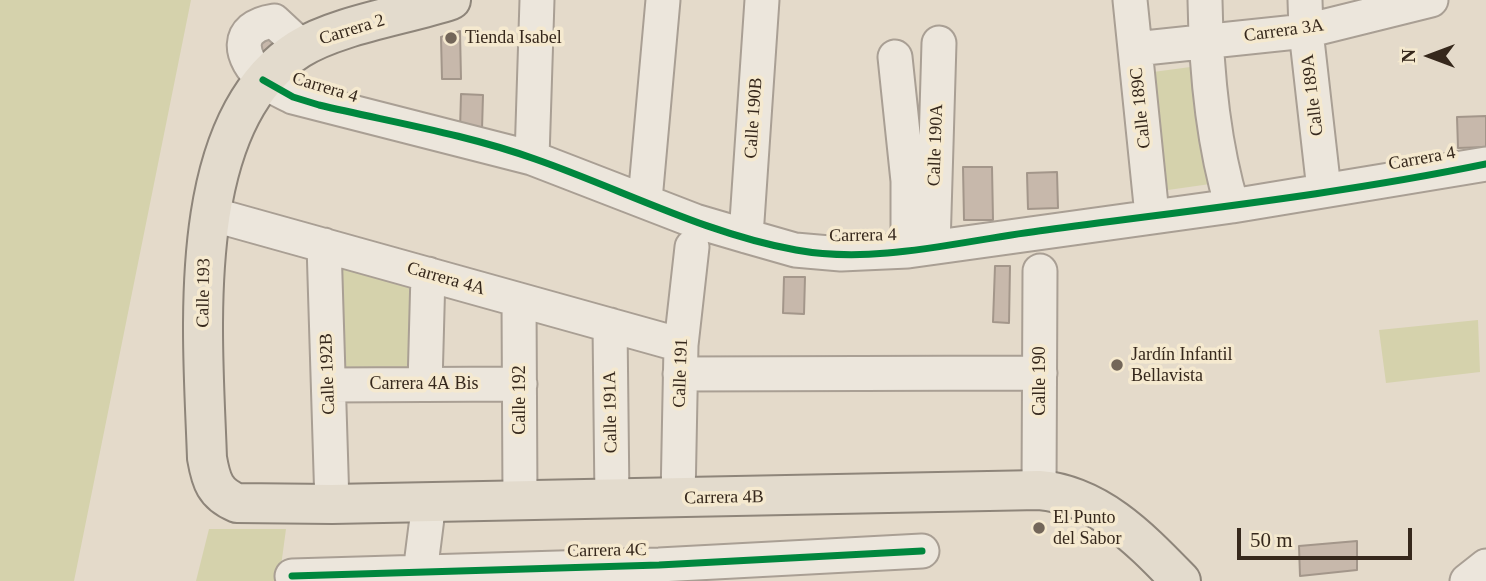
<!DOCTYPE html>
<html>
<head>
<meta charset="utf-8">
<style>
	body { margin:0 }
	#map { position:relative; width:1486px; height:581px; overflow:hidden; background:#e4daca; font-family:"Times New Roman",serif }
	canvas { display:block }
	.north { position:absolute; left:1395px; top:21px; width:70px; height:70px; -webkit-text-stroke:5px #f5e9cf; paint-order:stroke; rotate:270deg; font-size:19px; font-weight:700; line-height:28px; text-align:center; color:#36281c }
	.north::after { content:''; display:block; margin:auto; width:24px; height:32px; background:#36281c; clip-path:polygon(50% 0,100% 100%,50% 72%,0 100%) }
	.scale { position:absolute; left:1237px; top:528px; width:175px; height:32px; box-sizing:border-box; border:4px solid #36281c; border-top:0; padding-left:9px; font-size:21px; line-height:24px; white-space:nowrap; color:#36281c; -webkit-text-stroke:5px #f5e9cf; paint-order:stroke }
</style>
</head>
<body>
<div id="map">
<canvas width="1486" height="581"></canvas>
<div class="north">N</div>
<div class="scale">50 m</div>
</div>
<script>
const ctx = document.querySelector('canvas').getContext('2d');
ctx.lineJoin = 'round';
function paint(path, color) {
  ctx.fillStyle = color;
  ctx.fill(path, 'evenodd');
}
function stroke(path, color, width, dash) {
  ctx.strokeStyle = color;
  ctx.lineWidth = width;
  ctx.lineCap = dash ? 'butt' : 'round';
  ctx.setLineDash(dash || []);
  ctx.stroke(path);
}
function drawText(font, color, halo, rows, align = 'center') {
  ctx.font = font + ' "Times New Roman",serif';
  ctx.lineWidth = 7;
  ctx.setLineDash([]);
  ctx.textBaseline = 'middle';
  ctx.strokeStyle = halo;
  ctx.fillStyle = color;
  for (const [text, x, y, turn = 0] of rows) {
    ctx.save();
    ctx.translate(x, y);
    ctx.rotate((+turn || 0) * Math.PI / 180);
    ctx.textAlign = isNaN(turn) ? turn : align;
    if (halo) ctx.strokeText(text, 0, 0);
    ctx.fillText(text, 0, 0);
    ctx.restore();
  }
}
paint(new Path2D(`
	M0,0h191l-117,581h-74z
	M1198,66l12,118 -49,7 -8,-119z
	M337,265l77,20 -2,87 -70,4z
	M1478,320l2,52 -94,11 -7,-53z
	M209,529h77l-7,52h-83z`), '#d5d2ac');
const building = new Path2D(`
	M279,26l6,19 -28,9 -7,-19z
	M460,31l1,48h-19l-1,-42z
	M461,94l22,1 -1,35h-22z
	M1486,116v31l-28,1 -1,-31z
	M963,167h29l1,53h-29z
	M1057,172l1,36 -30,1 -1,-36z
	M995,266h15l-1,57 -16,-1z
	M784,277h21l-1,37 -21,-1z
	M1357,541v29l-57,6 -1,-30z`);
paint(building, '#c7b8ab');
stroke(building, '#a3968a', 2);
const minor = new Path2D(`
	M1130,0l22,215
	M1205,0c1,66 8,143 27,206
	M1305,0l1,31 18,159
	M302,47l-28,-26c-41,6 -35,37 -10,59 8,8 20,12 29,17l239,61 163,63 51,15 49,14 46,4 67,-3 324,-45 254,-42
	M1135,49l171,-18 125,-31
	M895,57l13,124v70
	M532,158l5,-158
	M645,200l18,-200
	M211,214l470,131
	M746,236l16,-236
	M324,245l8,259
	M933,247l6,-204
	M519,300l1,200
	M610,325l2,175
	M680,374l360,-1
	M425,384l3,-110
	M329,385l191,-1
	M1039,490l1,-219
	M678,499l3,-154 11,-98
	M292,576l367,-11 263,-14
	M419,581l10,-79
	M1467,581l19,-15`);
const major = new Path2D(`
	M451,0c-45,15 -114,25 -152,49 -117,74 -96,289 -92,409 4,23 8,36 30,45l95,1 707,-14c60,5 102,50 142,91`);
stroke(minor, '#a99f94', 37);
stroke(major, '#8e857a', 42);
stroke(minor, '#ece6dc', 33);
stroke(major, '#e3dbcd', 38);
stroke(new Path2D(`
	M263,80l30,17 26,8c72,17 146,29 216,54 86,30 171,75 261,91 82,15 168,-10 250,-20 147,-20 295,-36 440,-66
	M292,576l367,-11 263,-14`), '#00873e', 7);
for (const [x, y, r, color] of [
	[451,38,7,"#736659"],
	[1117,365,7,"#736659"],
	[1039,528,7,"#736659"]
]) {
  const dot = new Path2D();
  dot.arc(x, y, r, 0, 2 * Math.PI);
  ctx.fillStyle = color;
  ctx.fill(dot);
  stroke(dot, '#f5e9cf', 2.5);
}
drawText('18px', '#36281c', '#f5e9cf', [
	["Carrera 2",352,30,-17],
	["Carrera 3A",1284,31,-8],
	["Carrera 4",325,88,17],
	["Calle 189A",1313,95,-97],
	["Calle 189C",1141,108,-96],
	["Calle 190B",754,118,-86],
	["Calle 190A",936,145,-88],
	["Carrera 4",1422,159,-10],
	["Carrera 4",863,236,-1],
	["Carrera 4A",446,279,16],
	["Calle 193",204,293,-89],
	["Calle 191",681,373,-88],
	["Calle 192B",328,374,-92],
	["Calle 190",1040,381,-90],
	["Carrera 4A Bis",424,384],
	["Calle 192",520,400,-90],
	["Calle 191A",611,412,-91],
	["Carrera 4B",724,498,-1],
	["Carrera 4C",607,551,-1]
]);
drawText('18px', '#36281c', '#f5e9cf', [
	["Tienda Isabel",465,38],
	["Jardín Infantil",1131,355],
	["Bellavista",1131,376],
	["El Punto",1053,518],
	["del Sabor",1053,539]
], 'left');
</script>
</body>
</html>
